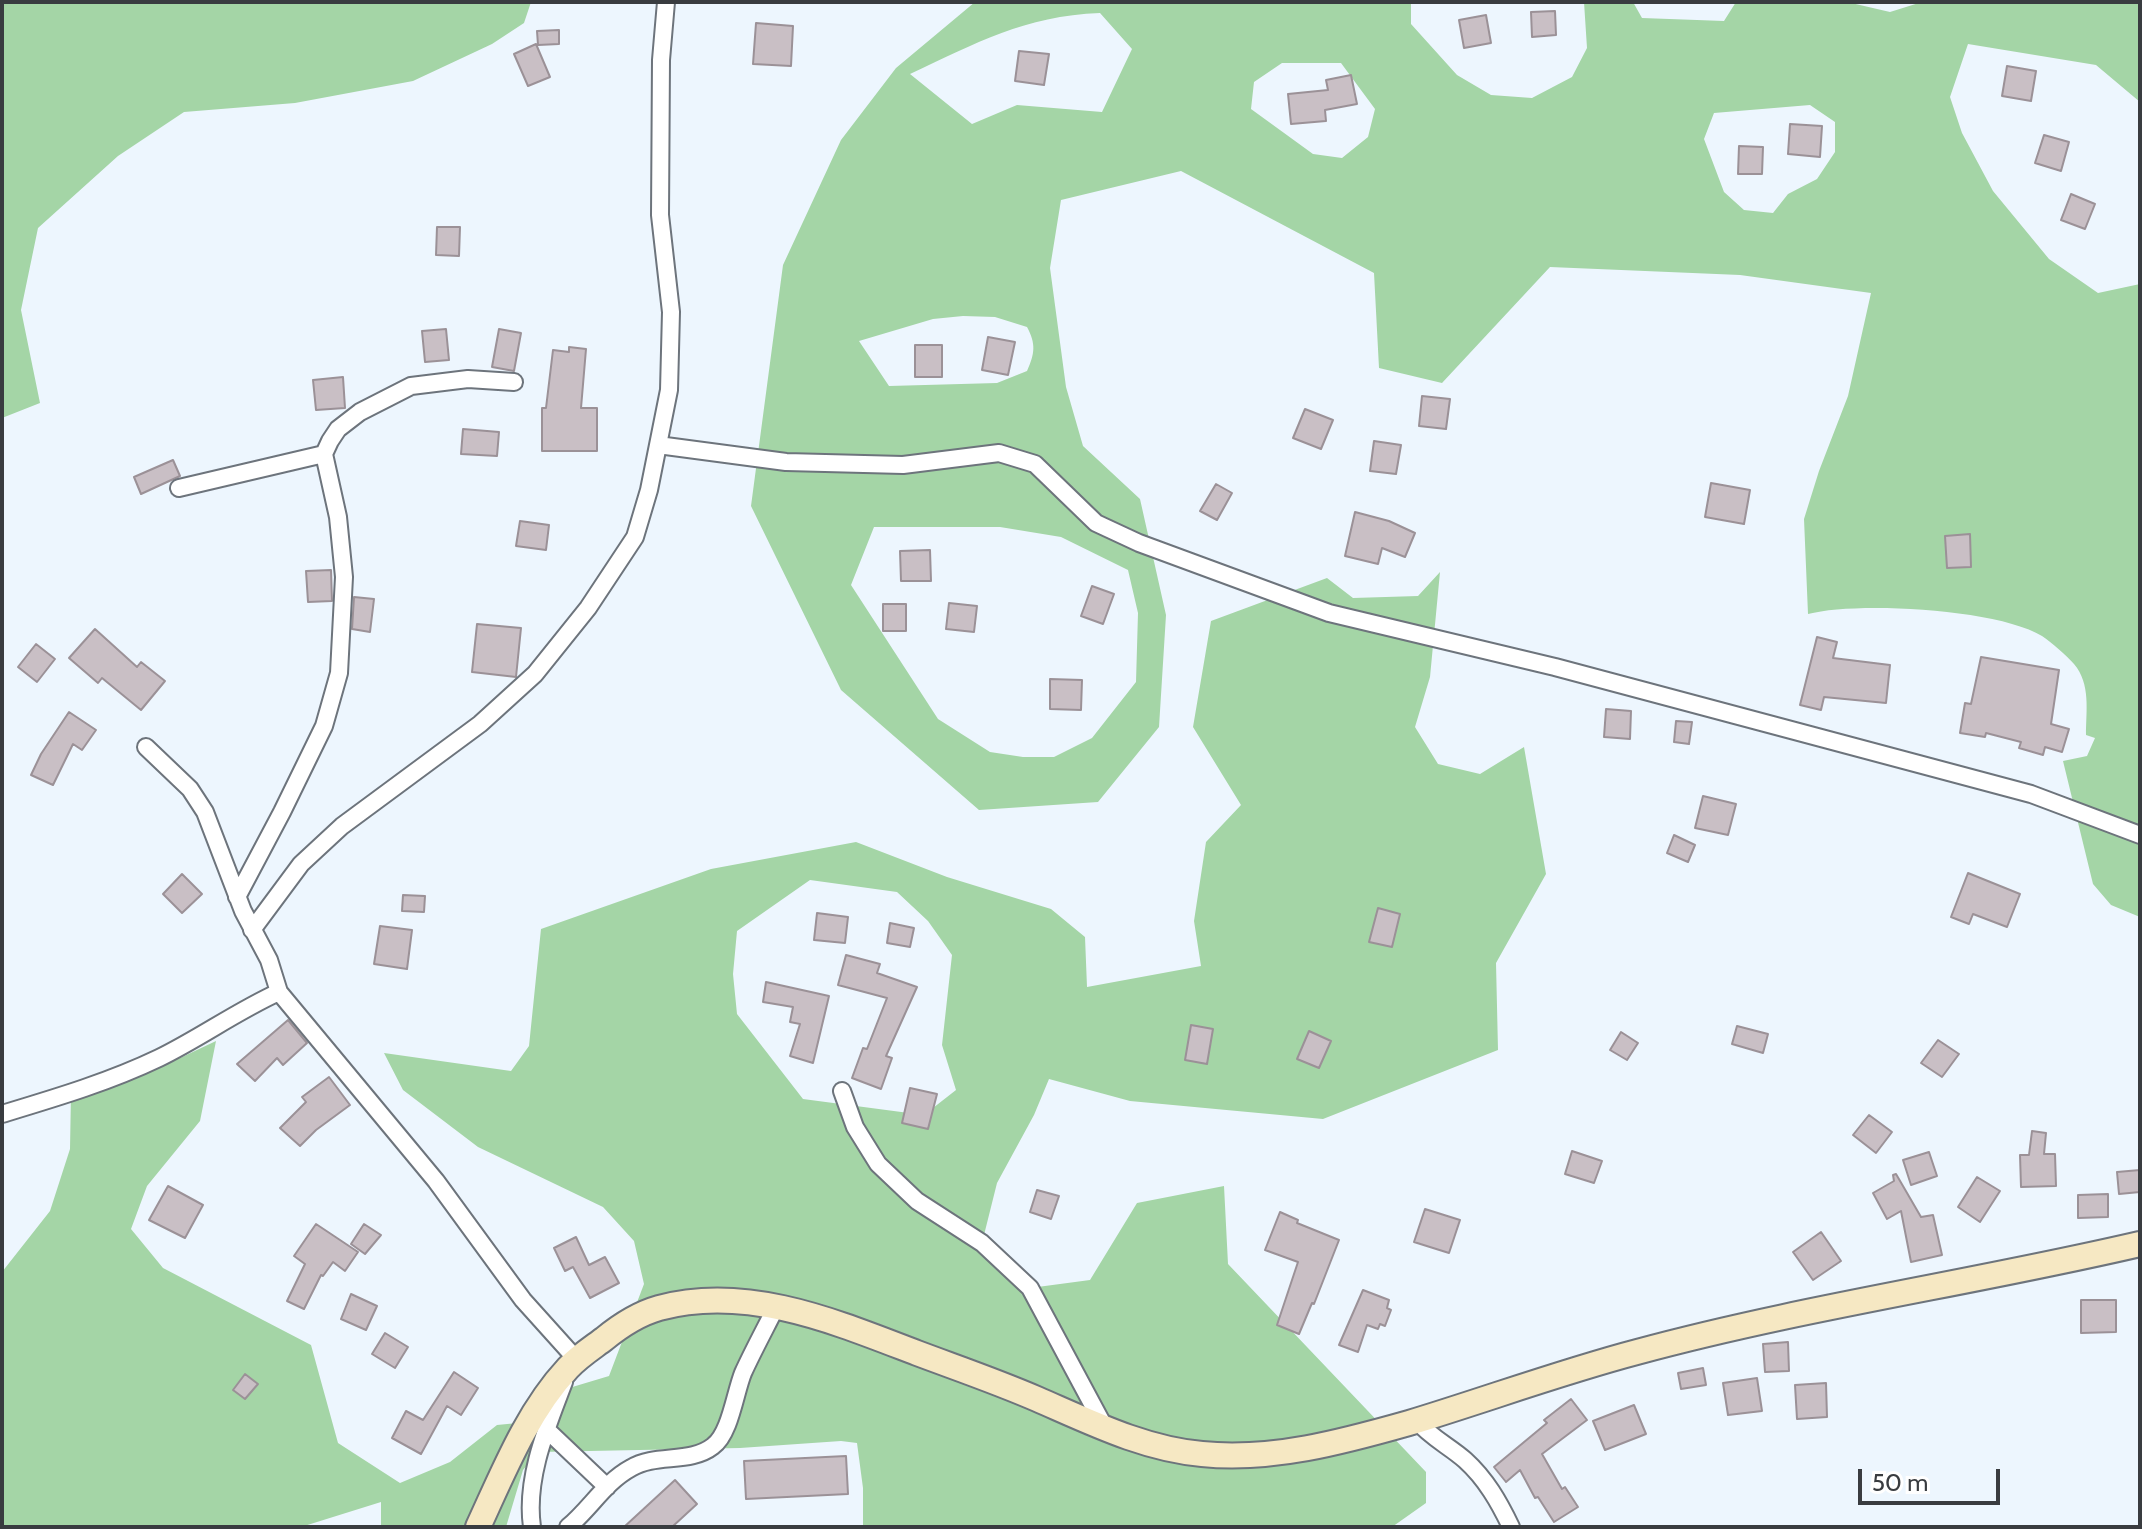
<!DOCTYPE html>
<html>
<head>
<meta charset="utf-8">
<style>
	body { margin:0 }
	#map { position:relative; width:2142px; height:1529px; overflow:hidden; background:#edf6fe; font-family:Cabin,sans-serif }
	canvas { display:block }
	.frame { position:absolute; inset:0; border:4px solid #393c40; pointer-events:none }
	.scale { position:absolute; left:1858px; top:1469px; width:142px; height:36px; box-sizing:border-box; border:4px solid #393c40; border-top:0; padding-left:10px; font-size:24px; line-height:28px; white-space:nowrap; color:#393c40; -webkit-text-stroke:6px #fff; paint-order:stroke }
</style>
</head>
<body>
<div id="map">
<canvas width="2142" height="1529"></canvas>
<div class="frame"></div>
<div class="scale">50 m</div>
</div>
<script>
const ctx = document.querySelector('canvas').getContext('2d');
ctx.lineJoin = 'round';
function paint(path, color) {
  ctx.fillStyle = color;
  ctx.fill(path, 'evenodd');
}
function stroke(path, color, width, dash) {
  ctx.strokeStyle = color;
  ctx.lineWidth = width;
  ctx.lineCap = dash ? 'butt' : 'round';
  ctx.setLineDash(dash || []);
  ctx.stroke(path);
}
paint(new Path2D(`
	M2,2h529l-7,21 -32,21 -79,37 -118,22 -111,9 -66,44 -80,72 -17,82 19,93 -38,15z
	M975,2h436v22l46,51 34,20 41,3 40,-21 15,-29 -3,-46h49l9,16 82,3 12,-19h111l43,10 32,-10h218v100l-44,-37 -128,-21 -18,53 12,36 31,58 56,68 49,34 42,-9v633l-29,-12 -18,-21 -30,-123 24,-5 8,-18 -9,-3c0,-24 5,-51 -12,-71 -8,-9 -22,-21 -32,-28 -43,-27 -186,-35 -234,-22l-4,-95 15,-48 29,-75 23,-103 -131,-18 -190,-8 -108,116 -63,-15 -5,-95 -193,-102 -120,29 -11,68 16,119 17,59 57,53 26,116 -7,112 -61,75 -119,8 -138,-120 -90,-184 32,-241 58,-125 55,-72zM1100,13l32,36 -30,63 -85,-7 -45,19 -62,-50c67,-31 114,-58 190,-61zM1282,63h59l34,46 -7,28 -26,21 -29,-4 -62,-45 3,-27zM1810,105l25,17v30l-18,27 -29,15 -15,19 -29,-3 -20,-18 -20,-53 10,-26zM963,316l32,1 32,10c9,17 8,26 0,44l-30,12 -108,3 -30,-45 74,-22zM874,527h126l61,10 67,33 10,43 -2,69 -44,56 -38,19h-31l-33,-5 -52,-33 -87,-134z
	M1440,572l-10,105 -15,50 23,37 42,10 44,-27 22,127 -50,89 2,87 -175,69 -193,-18 -81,-22 -15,36 -37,68 -15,60 48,45 60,-8 47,-77 87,-17 4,78 198,208v31l-34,24h-529v-39l-6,-45 -16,-2 -101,7 -201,4 -16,18 -17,57h-125v-25l-80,25h-299v-255l48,-61 20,-62 1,-56 109,-35 36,-17 -16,80 -53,65 -16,43 32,39 148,77 27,98 62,40 50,-21 47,-37 41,-4 31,-33 40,-12 35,-92 -10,-43 -31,-34 -125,-60 -75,-57 -19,-37 127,18 18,-25 12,-117 170,-60 145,-27 91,35 104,32 34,28 2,50 114,-21 -7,-45 12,-79 35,-37 -48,-78 18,-106 116,-43 26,20 65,-2zM810,880l87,12 31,29 24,34 -10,90 14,45 -32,25 -121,-16 -66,-85 -4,-40 4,-43z`), '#a4d5a6');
const building = new Path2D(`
	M1555,11l1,24 -24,2 -1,-25z
	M1486,15l5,28 -27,5 -5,-28z
	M756,23l37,3 -2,40 -38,-2z
	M559,30v14l-21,1 -1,-14z
	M536,44l14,33 -22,9 -14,-32z
	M1019,51l30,3 -5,31 -29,-4z
	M2007,66l29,5 -5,30 -29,-5z
	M1351,75l6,29 -32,6 1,11 -35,3 -3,-30 40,-4 -2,-10z
	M1790,124l32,2 -2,31 -32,-3z
	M2044,135l25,7 -8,29 -26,-8z
	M1739,146l24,1 -1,27h-24z
	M2071,194l24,10 -10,25 -24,-9z
	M437,227h23l-1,29 -23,-1z
	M446,329l3,31 -24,2 -3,-31z
	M499,329l22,4 -7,38 -22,-4z
	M988,337l27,5 -7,33 -26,-5z
	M915,345h27v32h-27z
	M569,347l17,2 -5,59h16v43h-55v-43h4l7,-58 16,2z
	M343,377l2,31 -29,2 -3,-30z
	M1422,396l28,3 -4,30 -27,-3z
	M1305,409l28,11 -12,29 -28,-11z
	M463,429l36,3 -2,24 -36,-2z
	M1374,441l27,4 -5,29 -26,-3z
	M173,460l7,16 -39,18 -7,-17z
	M1711,483l39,7 -6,34 -39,-7z
	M1216,484l16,9 -15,27 -17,-9z
	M1355,512l34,9 26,12 -10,24 -23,-9 -4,16 -33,-8z
	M520,521l29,4 -3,25 -30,-4z
	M1970,534l1,33 -24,1 -2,-32z
	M930,550l1,31h-30l-1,-30z
	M331,570l1,31 -24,1 -2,-31z
	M1092,586l22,8 -11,30 -22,-8z
	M354,597l20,2 -4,33 -18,-3z
	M949,603l28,3 -3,26 -28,-3z
	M883,604h23v27h-23z
	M477,624l44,4 -5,49 -44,-5z
	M95,629l42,38 4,-5 24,19 -24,29 -39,-32 -4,5 -29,-25z
	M1817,637l20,5 -4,16 57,7 -4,38 -62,-6 -3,13 -21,-5z
	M36,644l19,15 -18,23 -19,-15z
	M1981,657l78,13 -8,54 18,5 -7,23 -17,-5 -2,8 -24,-7 2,-6 -35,-9 -1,4 -25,-4 5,-30 6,1z
	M1050,679l32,1 -1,30 -31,-1z
	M1606,709l25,2 -1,28 -26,-2z
	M69,712l27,18 -14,20 -9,-6 -20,41 -22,-10 10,-21z
	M1676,721l16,1 -3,22 -15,-2z
	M1703,796l33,8 -8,31 -33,-7z
	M1674,835l21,10 -7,17 -21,-9z
	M1968,873l52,21 -13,33 -34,-13 -4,10 -18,-7z
	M182,874l20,20 -20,19 -19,-19z
	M403,895l22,1 -1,16 -22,-1z
	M1378,908l22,6 -8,33 -23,-5z
	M817,913l31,4 -3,26 -31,-3z
	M890,923l24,5 -4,19 -23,-4z
	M380,926l32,4 -5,39 -33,-5z
	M846,955l34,9 -3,9 40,14 -31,69 6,2 -11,31 -29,-11 11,-30 4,1 20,-51 -49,-13z
	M766,982l63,14 -16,67 -23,-7 10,-32 -10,-2 3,-15 -30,-5z
	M288,1020l19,23 -24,22 -6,-7 -22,23 -18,-17z
	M1191,1025l22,4 -6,35 -22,-4z
	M1737,1026l31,8 -5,19 -31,-9z
	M1309,1031l22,10 -12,27 -22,-9z
	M1621,1032l17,11 -11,17 -17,-10z
	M1938,1040l21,14 -17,23 -21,-14z
	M329,1077l21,28 -34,25 -16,16 -20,-18 26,-26 -4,-5z
	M910,1088l27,6 -9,35 -26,-6z
	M1869,1115l23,17 -16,21 -23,-18z
	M2032,1131l14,2 -2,21h11l1,32 -35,1 -1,-32h9z
	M1572,1151l30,10 -8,22 -29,-9z
	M1929,1152l8,24 -26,9 -8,-25z
	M2140,1170v22l-21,2 -2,-22z
	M1896,1174l25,43 12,-2 9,40 -31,7 -10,-51 -14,8 -14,-26 21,-12 -1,-6z
	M1977,1177l23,14 -20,31 -22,-15z
	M168,1186l35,19 -18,33 -36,-18z
	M1037,1190l22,6 -8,23 -21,-7z
	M2108,1194v23l-30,1v-23z
	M1425,1209l35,11 -11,33 -35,-11z
	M1280,1212l18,8 -1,3 42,17 -25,64 -2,-1 -13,31 -22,-9 21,-63 -33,-12z
	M316,1224l42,28 -13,19 -12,-9 -10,14 -2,-1 -17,34 -17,-8 18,-37 -11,-8z
	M364,1224l17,11 -16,19 -14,-10z
	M1821,1232l20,29 -28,19 -20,-28z
	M576,1237l13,28 16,-8 14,26 -29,15 -17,-31 -8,4 -11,-23z
	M1363,1290l26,10 -2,8 4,2 -6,16 -5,-2 -2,5 -11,-4 -9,27 -19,-7z
	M351,1294l26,12 -11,24 -25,-11z
	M2081,1300h35v32l-35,1z
	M385,1333l23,14 -13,21 -23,-14z
	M1788,1342l1,29 -24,1 -2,-28z
	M1703,1368l3,17 -25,4 -3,-16z
	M454,1372l24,16 -17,27 -14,-9 -26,48 -29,-16 14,-27 17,9z
	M245,1374l13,10 -13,15 -12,-9z
	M1757,1378l5,33 -34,4 -5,-32z
	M1826,1383l1,34 -30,2 -2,-34z
	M1571,1399l16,21 -45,34 20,35 3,-2 13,20 -24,15 -16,-25 -3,1 -15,-28 -14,12 -12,-15 53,-44 -3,-3z
	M1634,1405l12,29 -41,16 -12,-29z
	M846,1456l2,38 -102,5 -2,-38z
	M675,1480l22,24 -25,23h-48z`);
paint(building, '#c9bfc5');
stroke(building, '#9b9197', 2);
const street = new Path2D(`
	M658,445l128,17 117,3 96,-12 36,11 61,59 43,20 190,70 226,54 476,127 109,41
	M179,488l145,-34
	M146,747l44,42 15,23 38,99 26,49 10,32 157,189 87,119 54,60
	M237,897l45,-85 42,-86 15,-53 5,-96 -6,-60 -14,-63 6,-13 8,-12 22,-17 51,-26 57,-7 46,3
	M252,930l49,-66 41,-38 138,-102 55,-50 53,-66 47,-71 14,-47 20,-100 2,-78 -11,-97 1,-155 5,-58
	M842,1091l13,36 23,37 39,37 65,42 48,45 75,140
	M2,1114c53,-16 107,-32 157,-56 41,-20 78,-47 120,-66
	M1416,1420c14,17 33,26 49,40 21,19 34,42 46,67
	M546,1429l61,58
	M532,1527c-7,-49 15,-100 32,-145
	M568,1527c22,-18 37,-45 63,-59 25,-15 59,-4 82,-22 17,-12 22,-53 30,-73 10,-22 22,-44 33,-66`);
const secondary = new Path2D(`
	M478,1527c25,-54 49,-115 90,-159 10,-11 24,-20 36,-29 17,-14 34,-25 55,-31 88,-24 177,14 258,45 40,15 81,29 120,46 53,23 107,50 165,55 70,7 140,-12 207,-31 76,-23 152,-51 228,-71 166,-45 336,-69 503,-108`);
stroke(street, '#6d747c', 20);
stroke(secondary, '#6d747c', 28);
stroke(street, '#fff', 16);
stroke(secondary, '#f6e8c3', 24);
</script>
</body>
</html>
